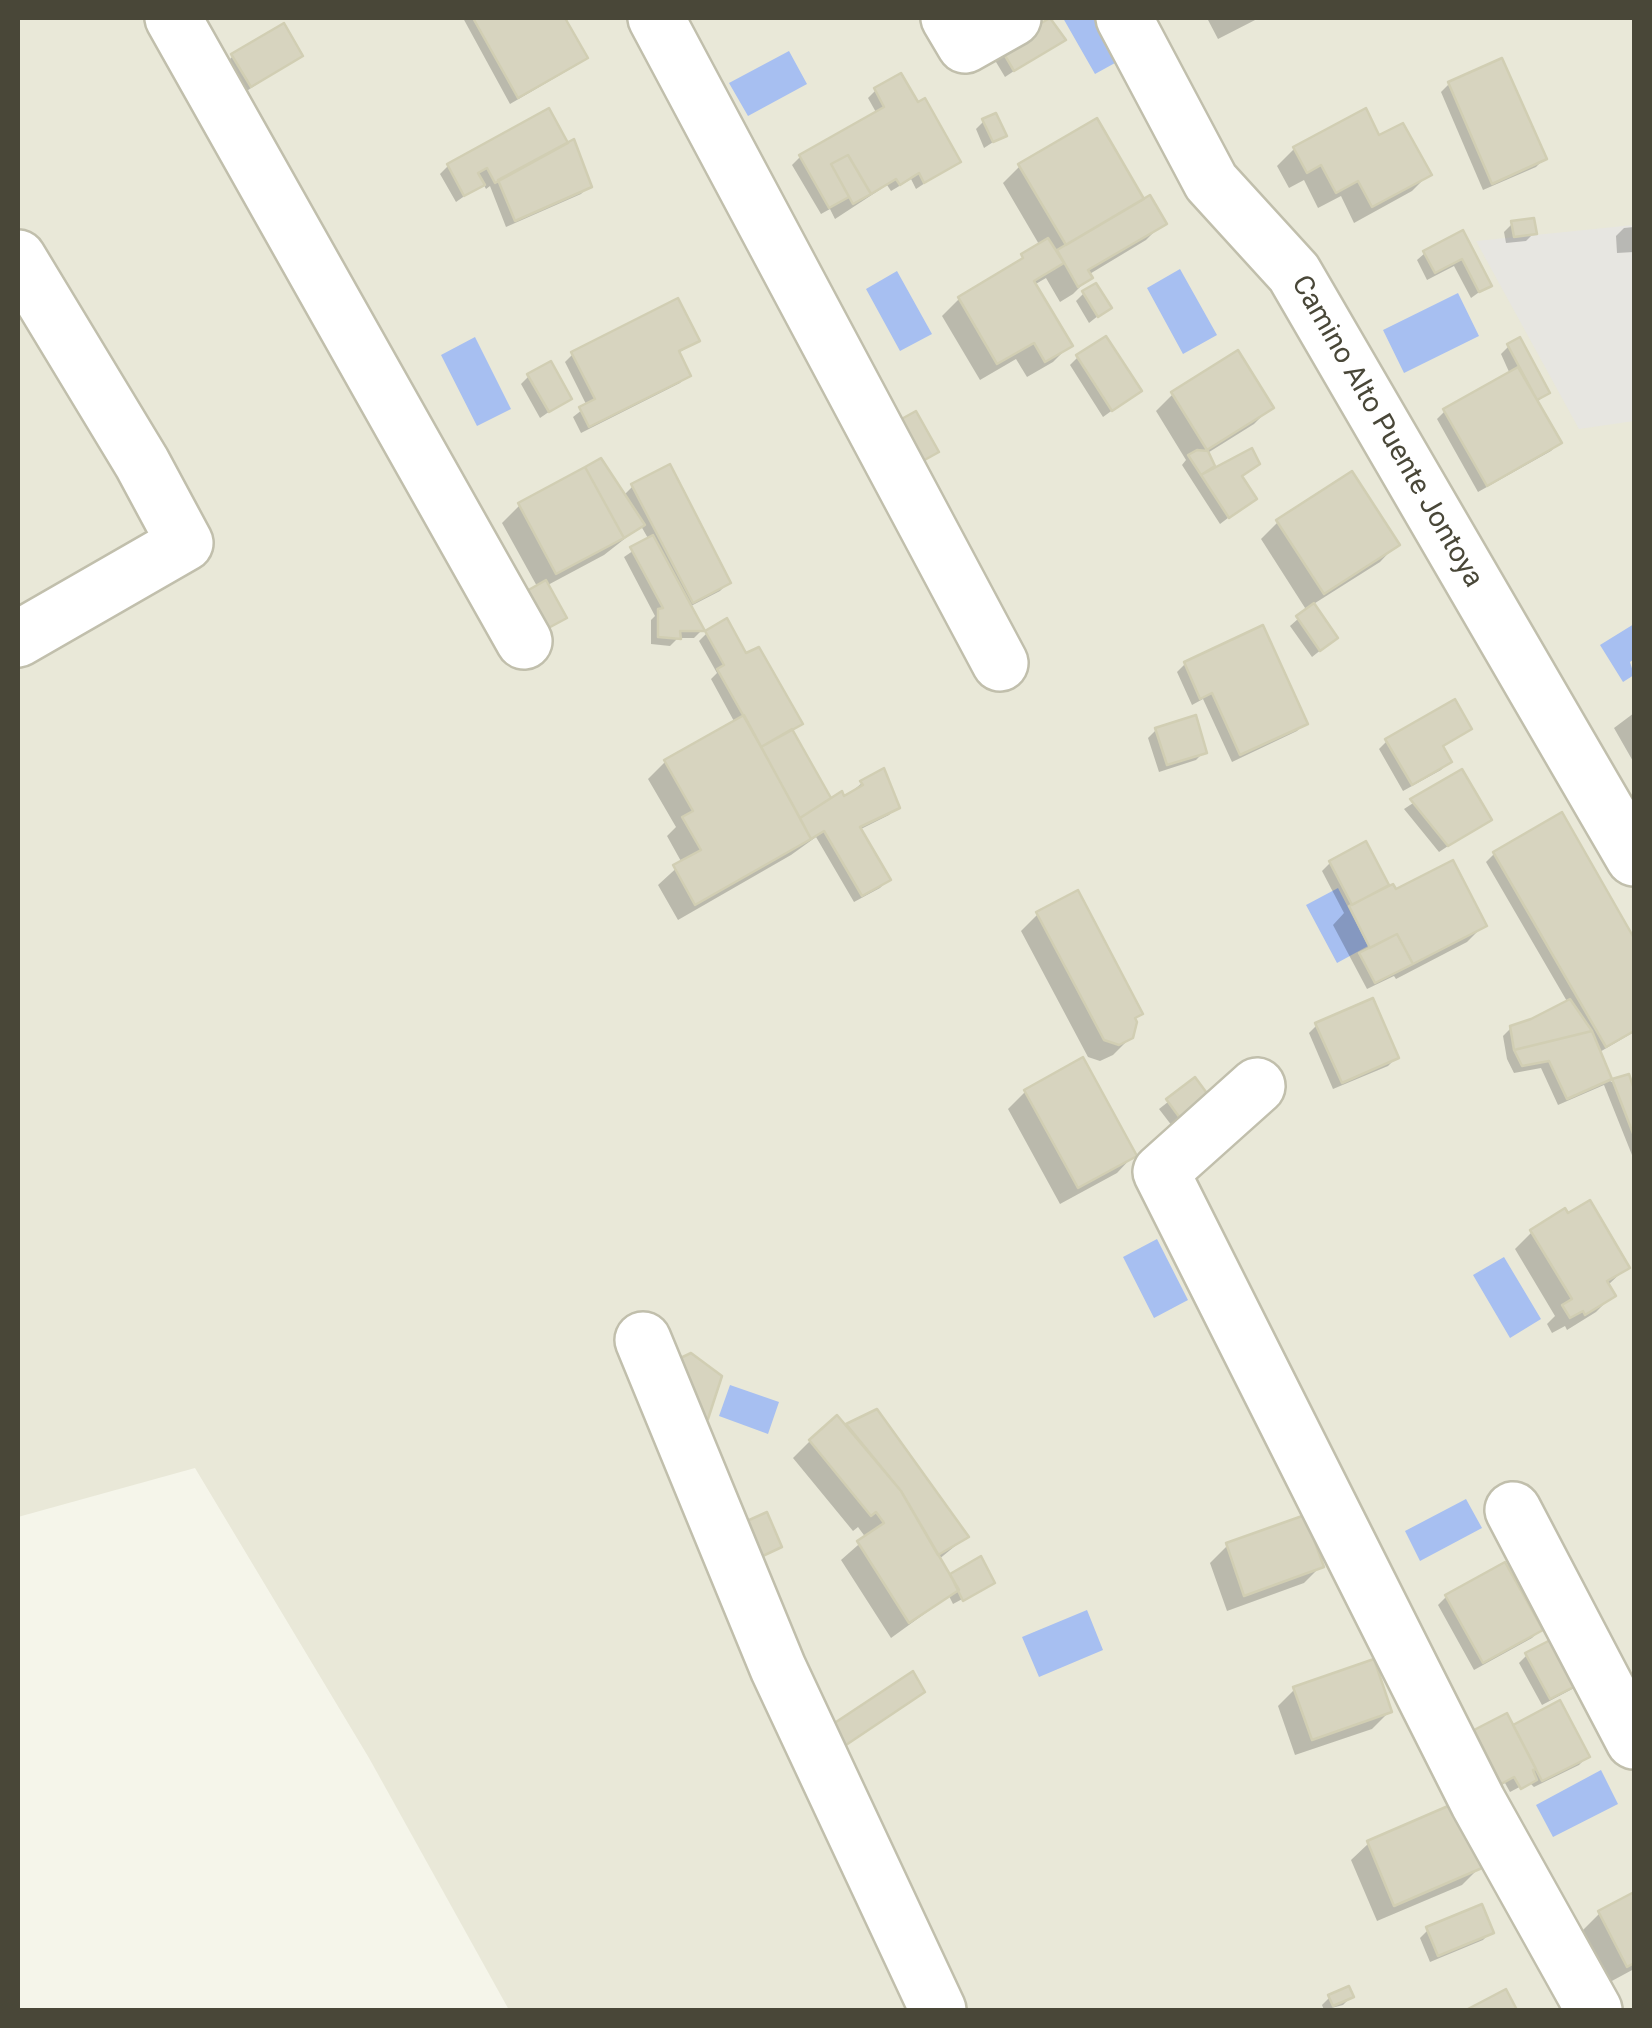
<!DOCTYPE html>
<html>
<head>
<meta charset="utf-8">
<style>
	body { margin:0 }
	#map { position:relative; width:1652px; height:2028px; overflow:hidden; background:#f5f5ea; font-family:Roboto,sans-serif }
	canvas { display:block }
	.frame { position:absolute; inset:0; border:20px solid #494738; pointer-events:none }
</style>
</head>
<body>
<div id="map">
<canvas width="1652" height="2028"></canvas>
<div class="frame"></div>
</div>
<script>
const ctx = document.querySelector('canvas').getContext('2d');
ctx.lineJoin = 'round';
function paint(path, color) {
  ctx.fillStyle = color;
  ctx.fill(path, 'evenodd');
}
function stroke(path, color, width, dash) {
  ctx.strokeStyle = color;
  ctx.lineWidth = width;
  ctx.lineCap = dash ? 'butt' : 'round';
  ctx.setLineDash(dash || []);
  ctx.stroke(path);
}
function drawText(font, color, halo, rows, align = 'center') {
  ctx.font = font + ' Roboto,sans-serif';
  ctx.lineWidth = 8;
  ctx.setLineDash([]);
  ctx.textBaseline = 'middle';
  ctx.strokeStyle = halo;
  ctx.fillStyle = color;
  for (const [text, x, y, turn = 0] of rows) {
    ctx.save();
    ctx.translate(x, y);
    ctx.rotate((+turn || 0) * Math.PI / 180);
    ctx.textAlign = isNaN(turn) ? turn : align;
    if (halo) ctx.strokeText(text, 0, 0);
    ctx.fillText(text, 0, 0);
    ctx.restore();
  }
}
paint(new Path2D(`
	M18,18h1616v1992h-1125l-140,-252 -174,-290 -177,49z`), '#e9e8d8');
paint(new Path2D(`
	M1634,225v196l-55,8 -103,-188z`), '#e7e6e1');
paint(new Path2D(`
	M1063,18h38l23,40 -29,16z
	M789,51l18,33 -59,32 -19,-33z
	M1180,269l37,66 -34,19 -36,-66z
	M897,271l35,63 -32,17 -34,-62z
	M1458,293l21,43 -75,37 -21,-43z
	M475,337l36,72 -34,17 -36,-71z
	M1634,624v35l-4,3 4,13 -11,7 -23,-37z
	M1338,888l30,58 -31,17 -31,-58z
	M1157,1239l31,61 -34,18 -31,-61z
	M1504,1257l37,62 -31,19 -37,-63z
	M730,1385l49,17 -11,32 -49,-18z
	M1466,1499l16,29 -62,33 -15,-30z
	M1087,1610l16,40 -64,27 -17,-40z
	M1601,1770l17,34 -65,33 -17,-32z`), '#a7bff1');
paint(new Path2D(`
	M463,18h99l23,39 -8,8 -67,39z
	M1207,18h52l-41,21z
	M1062,39l-57,38 -12,-20z
	M233,56h67l-58,38 -17,-30z
	M1449,84l95,75 -8,8 -53,23 -42,-98z
	M876,90l81,72 -41,27 -5,-10 -20,12 -4,-6 -52,34 -5,-10 -9,5 -29,-49 8,-8 77,-43 -9,-16z
	M548,111l41,75 -8,8 -75,33 -16,-41 -4,3 -3,-6 -27,19 -16,-28 8,-8z
	M984,121l20,14 -20,13 -8,-19z
	M1378,138l51,36 -17,17 -58,32 -13,-27 -23,12 -14,-28 -15,8 -12,-22 17,-17z
	M1020,166l123,36 20,21 -17,17 -58,35 2,2 -17,17 -13,8 -14,-24 -12,7 36,60 -17,17 -26,15 -11,-18 -36,21 -38,-64 17,-17 50,-30 31,-23 -37,-63z
	M1512,224l22,9 -8,8 -20,2 -2,-11z
	M1634,227v25l-17,1 -1,-17 8,-8z
	M1462,233l27,52 -18,13 -17,-32 -27,14 -10,-20 8,-7z
	M1084,293l24,15 -19,15 -13,-22z
	M697,341l-20,13 11,21 -8,8 -99,50 -8,-16 14,-11 -22,-44 8,-8z
	M1509,346l38,47 -11,10 23,40 -8,8 -73,41 -41,-73 8,-8 65,-37 -9,-20z
	M1078,357l61,34 -36,26 -33,-52z
	M529,376l40,22 -29,20 -19,-34z
	M1173,394l98,13 -17,17 -48,30 8,15 43,-6 -17,15 13,21 -33,25 -38,-59 4,-5 -30,-49z
	M633,486l95,97 -8,8 -31,16 13,23 -8,8h-16l-8,8 -19,-2v-24l4,-4 -31,-59 25,-17 -8,-14 -37,29 -58,31 18,31 -34,22 8,-51 -36,-65 17,-17 104,-10z
	M1278,522l119,22 -17,18 -68,43 15,40 -15,12 -22,-31 17,-15 -46,-72z
	M707,633l38,23 54,67 -8,9 36,65 -9,10 25,-8 19,-16 35,24 -8,8 -30,15 29,50 -8,8 -26,14 -38,-65 -25,18 -113,65 -20,-35 24,-22 -15,-27 9,-9 -28,-48 17,-17 70,-39 -24,-44 6,-6 -18,-32z
	M1185,664l120,59 -8,8 -65,31 -29,-63 -11,6 -15,-33z
	M1634,713v50l-20,-35z
	M1469,729l-28,19 8,14 -8,8 -38,21 -24,-42 8,-8z
	M1156,730l48,22 -8,8 -37,12 -11,-34z
	M1461,772l28,47 -50,33 -35,-43z
	M1561,816l73,127v89l-36,21 13,29 16,-5 7,19v64l-30,-75 -46,20 -17,-37 -27,5 -7,-14 -4,-23 8,-8 57,-25 -82,-141 8,-8z
	M1365,845l21,40 -8,8h17l89,32 -17,17 -71,37 -2,-3 -27,13 -34,-64 11,-12 -22,-42 8,-8z
	M1038,914l102,99 -7,7 -2,17 -18,18 -13,6 -12,-4 -67,-126z
	M1317,1025l79,33 -8,8 -55,23 -24,-56z
	M1195,1081l-16,54 -20,-26z
	M1025,1092l109,63 -17,18 -57,31 -52,-95z
	M1532,1232l95,35 -20,19 6,9 -17,17 -29,18 -2,-4 -13,7 -5,-9 8,-8 -40,-67z
	M876,1412l90,125 -28,23 11,18 43,5 -39,21 -4,-8 -58,42 -50,-78 25,-22 -8,-11 -5,4 -60,-73 17,-17z
	M1227,1546l94,20 -17,17 -77,28 -17,-48z
	M1446,1597l94,33 -8,8 -58,32 -36,-65z
	M1527,1655l51,31 -36,19 -23,-42z
	M1295,1689l94,23 -17,17 -77,26 -17,-49z
	M1506,1717l6,11 75,29 -8,8 -45,22 -5,-5 -19,10 -5,-9 -12,7 -26,-50 8,-8z
	M1369,1843l110,25 -17,17 -85,36 -26,-61z
	M1634,1895v74l-24,13 -27,-52 17,-17z
	M1428,1930l63,2 -8,8 -53,22 -10,-24z
	M1330,1997h21l-8,8 -19,5 -2,-5z`), '#0003');
const building = new Path2D(`
	M473,18h92l23,40 -70,40z
	M1050,18l16,22 -52,31 -14,-24z
	M284,23l19,33 -52,31 -20,-33z
	M1502,58l45,101 -55,25 -44,-102z
	M901,73l17,29 7,-4 36,64 -37,21 -5,-10 -19,12 -4,-6 -25,15 -23,-39 -17,9 18,33 -20,11 -30,-53 85,-48 -10,-19z
	M549,108l19,35 -73,40 -8,-15 -9,5 7,12 -21,11 -17,-32z
	M1366,108l13,27 24,-12 29,52 -60,32 -14,-26 -22,12 -15,-28 -14,8 -14,-26z
	M996,113l11,23 -14,6 -11,-23z
	M1097,118l47,81 -78,46 -48,-81z
	M574,139l18,48 -77,34 -17,-41z
	M848,155l23,39 -18,10 -22,-40z
	M1150,195l17,29 -79,46 5,8 -15,9 -21,-37z
	M1534,218l3,16 -23,3 -3,-16z
	M1463,230l29,56 -13,6 -17,-33 -27,14 -12,-22z
	M1048,238l16,25 -30,18 39,65 -28,16 -11,-19 -37,21 -39,-67 65,-39 -2,-4z
	M1096,283l16,25 -14,9 -16,-26z
	M678,298l22,43 -21,10 12,25 -102,51 -10,-20 16,-8 -24,-47z
	M1106,336l36,55 -30,20 -36,-56z
	M1520,337l30,56 -13,7 -30,-56z
	M1238,350l36,58 -67,42 -36,-58z
	M551,361l21,38 -23,13 -22,-38z
	M1518,367l44,76 -75,43 -44,-77z
	M916,411l23,41 -29,16 -23,-41z
	M1252,448l8,16 -18,12 15,23 -28,19 -28,-43z
	M1197,450l11,1 7,15 -14,9 -13,-20z
	M601,458l44,67 -21,13 -39,-71z
	M670,464l61,119 -38,20 -62,-119z
	M585,467l39,71 -68,36 -38,-71z
	M1352,471l48,74 -76,49 -48,-74z
	M653,535l52,96h-25l1,8 -23,-2v-28l5,-1 -33,-61z
	M546,580l21,38 -28,15 -21,-37z
	M1314,603l24,35 -18,13 -24,-35z
	M727,618l19,35 13,-6 44,77 -42,23 -44,-78 7,-4 -19,-34z
	M1263,625l45,99 -68,31 -28,-62 -12,6 -16,-37z
	M1455,699l17,30 -29,17 9,16 -40,23 -27,-46z
	M744,715l67,124 -116,66 -22,-40 28,-15 -19,-33 11,-6 -29,-51z
	M1196,715l11,38 -40,12 -12,-37z
	M792,729l39,69 -31,20 -39,-71z
	M884,768l16,40 -40,19 31,53 -29,16 -38,-65 -13,8 -11,-21 42,-27 2,5 19,-11 -3,-4z
	M1462,769l30,51 -44,26 -38,-47z
	M1562,812l72,126v93l-28,16 -113,-195z
	M1366,841l23,44 -37,20 -23,-44z
	M1453,860l34,66 -74,38 -16,-30 -27,14 -21,-42 44,-22 3,5z
	M1078,890l65,124 -8,4 2,4 -4,16 -14,7 -15,-5 -68,-128z
	M1397,934l16,30 -38,19 -16,-30z
	M1373,998l26,60 -57,25 -27,-60z
	M1570,999l22,32 -78,19 -4,-24 21,-7z
	M1592,1031l20,48 -45,20 -18,-38 -27,5 -8,-16z
	M1083,1057l54,99 -59,32 -54,-98z
	M1629,1074l5,15v47l-22,-57z
	M1195,1077l22,30 -29,22 -22,-30z
	M1590,1200l40,68 -23,13 9,15 -31,19 -2,-4 -13,7 -8,-13 10,-6 -42,-69 35,-22 3,5z
	M691,1353l31,23 -14,43 -19,-6 -17,-51z
	M877,1409l92,128 -31,18 -37,-64 -55,-67z
	M837,1415l64,76 58,99 -50,33 -52,-82 27,-18 -8,-11 -5,4 -62,-76z
	M767,1512l15,35 -28,13 -16,-35z
	M1305,1515l19,52 -80,29 -18,-53z
	M981,1556l14,27 -32,18 -13,-27z
	M1505,1562l38,68 -60,33 -38,-68z
	M1564,1633l25,46 -39,20 -25,-46z
	M1374,1659l18,53 -80,28 -19,-53z
	M913,1671l12,21 -82,55 -13,-21z
	M1560,1700l30,57 -48,24 -29,-56z
	M1507,1713l29,56 -3,1 4,10 -16,9 -7,-12 -13,7 -27,-54z
	M1455,1803l27,65 -88,38 -27,-65z
	M1634,1892v71l-7,4 -29,-56z
	M1482,1904l12,29 -56,23 -12,-29z
	M1349,1986l5,11 -21,9 -5,-11z
	M1506,1989l11,21h-51z`);
paint(building, '#d7d4bf');
stroke(building, '#d1ceb3', 2.5);
const minor = new Path2D(`
	M173,18l351,623
	M656,18l344,645
	M949,18l16,27 48,-27
	M1124,18l87,164 83,91 340,585
	M18,258l124,205 43,80 -167,96
	M1257,1086l-96,86 317,630 116,208
	M643,1340l135,328 160,342
	M1513,1510l121,231`);
stroke(minor, '#c1bfac', 60);
stroke(minor, '#fff', 55);
drawText('28px', '#494738', '#fff', [
	["Camino Alto Puente Jontoya",1386,432,60]
]);
</script>
</body>
</html>
